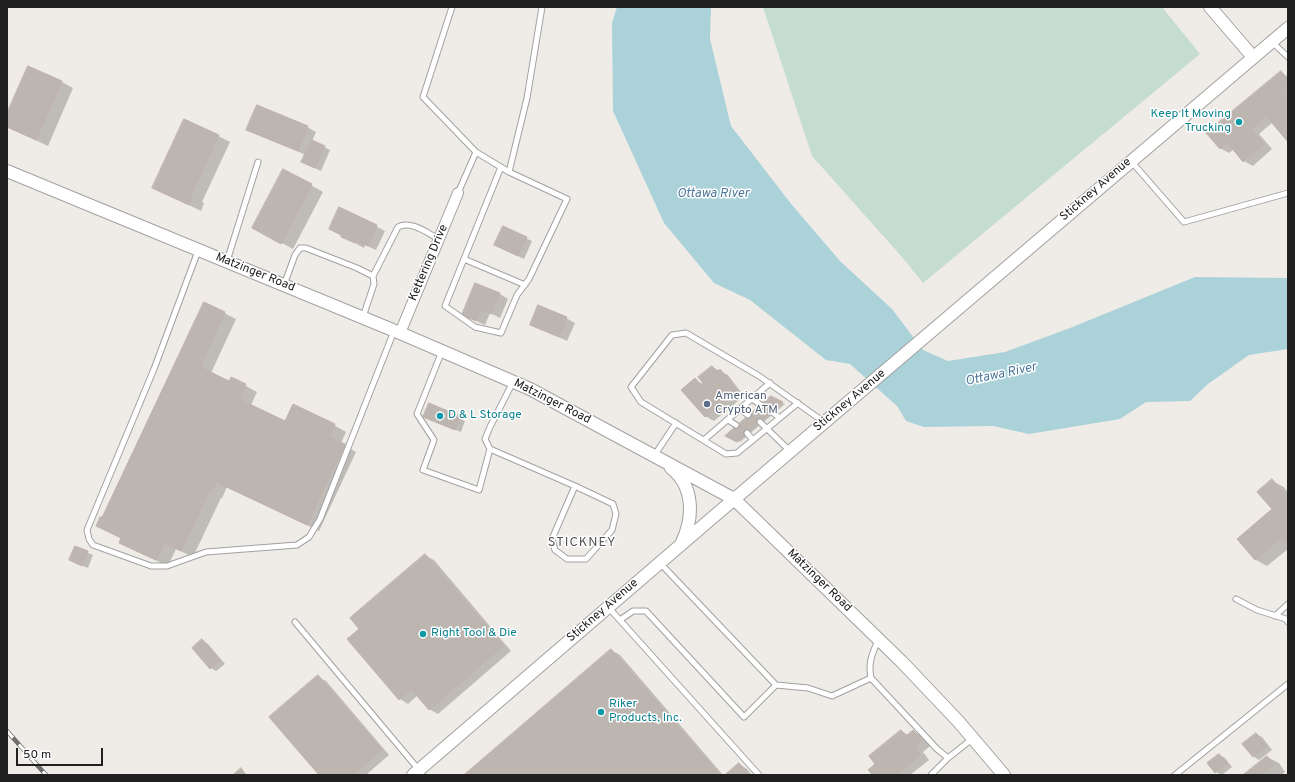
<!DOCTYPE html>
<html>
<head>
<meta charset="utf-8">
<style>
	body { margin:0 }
	#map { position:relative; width:1295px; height:782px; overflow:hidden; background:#efece7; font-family:Overpass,sans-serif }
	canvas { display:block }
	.frame { position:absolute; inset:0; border:8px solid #202020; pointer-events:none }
	.scale { position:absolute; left:16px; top:748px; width:87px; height:18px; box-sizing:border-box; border:2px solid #202020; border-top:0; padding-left:5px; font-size:12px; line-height:14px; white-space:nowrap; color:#202020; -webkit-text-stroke:3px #fff; paint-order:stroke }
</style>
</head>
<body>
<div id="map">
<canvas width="1295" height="782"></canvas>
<div class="frame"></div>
<div class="scale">50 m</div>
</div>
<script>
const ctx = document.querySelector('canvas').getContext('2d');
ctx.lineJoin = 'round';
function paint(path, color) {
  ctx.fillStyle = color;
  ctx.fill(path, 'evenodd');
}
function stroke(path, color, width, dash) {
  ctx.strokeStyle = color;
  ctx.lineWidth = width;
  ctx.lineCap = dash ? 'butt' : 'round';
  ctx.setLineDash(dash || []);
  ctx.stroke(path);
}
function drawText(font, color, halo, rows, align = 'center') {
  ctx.font = font + ' Overpass,sans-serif';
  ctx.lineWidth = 3;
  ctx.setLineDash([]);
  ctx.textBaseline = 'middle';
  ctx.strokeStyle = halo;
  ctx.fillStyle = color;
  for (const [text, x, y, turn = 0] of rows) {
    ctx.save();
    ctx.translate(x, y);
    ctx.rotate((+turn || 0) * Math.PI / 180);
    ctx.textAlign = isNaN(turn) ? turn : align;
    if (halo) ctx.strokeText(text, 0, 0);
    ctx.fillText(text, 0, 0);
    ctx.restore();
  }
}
paint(new Path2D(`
	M763,7h399l38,47 -277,229 -21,-26 -90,-101z`), '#c5dcd0');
paint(new Path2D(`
	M617,7h94l-1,32 21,87 61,79 48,56 52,48 31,41 25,11 57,-9 65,-24 125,-51 93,1v71l-39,6 -41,29 -18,17 -44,1 -26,17 -91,15 -36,-8 -69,1 -18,-6 -9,-15 -47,-42 -24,-4 -76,-60 -36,-17 -50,-60 -51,-112 -1,-88z`), '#abd2d9');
paint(new Path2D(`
	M28,67l34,15 11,6 -25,58 -41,-19v-12z
	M1281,72l7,5v63l-15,-18 -14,12 13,15 -19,17 -9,-5 -10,-12 -5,4 -9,-5z
	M307,127l9,5 -4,9 18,9 -9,21 -13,-6 -2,-10 -50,-21 -8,-5z
	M218,136l12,6 -28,60 2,1 -3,8 -47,-23z
	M284,170l39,22 -30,57 -28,-15z
	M340,208l45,23 -9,19 -11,-5 -1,3 -22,-12z
	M503,228l29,13 -8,18 -24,-11z
	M500,294l8,5 -8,19 -10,-5 -5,12 -22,-10z
	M204,303l32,16 -25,54 18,9 2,-4 26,14 -6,13 35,17 48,3 12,7 -5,11 15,9 -37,79 -92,-44 -5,11h-1l-28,59 -17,-8 -8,17 -37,-17 -29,-30z
	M566,318l9,5 -8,18 -36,-17z
	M712,367l16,8 16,21 -30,25 -9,-5 -10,-36 8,4z
	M771,398l14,6 -45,38 -14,-7z
	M450,410l10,5 -1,3 6,3 -4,11 -31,-12 19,-7z
	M1272,481l12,6 4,6v56l-21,17 -11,-6 -18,-21 35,-30z
	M75,547l18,8 -5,13 -13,-5z
	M426,556l8,4 77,91 -73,63 -9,-5 -11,-14 -10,9 -8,-5 -39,-70z
	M202,640l6,4 17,20 -9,7 -5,-3z
	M611,650l9,5 103,120h-258z
	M318,677l8,4 63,74 -23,20h-46z
	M901,731l7,4 5,-4 9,5 8,10 -7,6 6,8 -19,15h-36l-4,-5 7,-6z
	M1256,734l6,3 10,13 -13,10 -5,-3 -10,-13z
	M1220,755l5,3 7,9 -10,8 -6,-3 -7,-8z
	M1267,757l12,6 6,9 -4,3h-36z
	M739,764l8,5 5,6h-26z`), '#0003');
const building = new Path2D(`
	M28,66l34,15 -26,59 -29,-13v-14z
	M1281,71l7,9v8l-5,4 5,6v44l-22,-26 -15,13 13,15 -21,18 -16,-20 -7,7 -14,-16z
	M257,105l51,21 -10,25 -52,-21z
	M184,119l35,16 -28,60 2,1 -4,9 -37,-17z
	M312,140l13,6 -10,22 -14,-6z
	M283,169l29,15 -31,60 -29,-16z
	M339,207l38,18 -9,21 -12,-5 -1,2 -14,-6v-2l-12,-6z
	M503,226l24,11 -9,19 -24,-11z
	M475,283l25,10 -9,21 -10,-5 -5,12 -14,-6z
	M204,302l21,10 -25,55 29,14 2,-4 15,7 -7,15 46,22 8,-17 42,20 -6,13 16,7 -38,81 -91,-43 -5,11 -2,-1 -28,59 -16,-8 -9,17 -37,-17 2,-5 -25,-12 4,-9h2z
	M538,305l29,12 -8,20 -29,-12z
	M712,366l5,6 3,-3 17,21 -32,27 -24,-27 14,-12 6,7 2,-2 -5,-6z
	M771,396l12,6 -46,40 -12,-6z
	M429,403l19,8 1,-2 6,2 -1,4 6,2 -5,13 -32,-13z
	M1272,479l14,17 2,-1v44l-3,3 -3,-4 -27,22 -18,-21 35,-30 -15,-17z
	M75,546l13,5 -6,15 -13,-6z
	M425,554l78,92 -74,64 -18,-21 -12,11 -52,-61 12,-10 -9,-11z
	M202,639l18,21 -10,9 -18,-21z
	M611,649l109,126h-256z
	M318,675l64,75 -30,25h-33l-50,-58z
	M901,730l5,6 7,-6 9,11 -7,6 6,8 -25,20h-11l-1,-1 -11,1 -5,-5 7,-6 -6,-8z
	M1256,733l11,13 -14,11 -11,-13z
	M1219,754l8,9 -12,10 -8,-10z
	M1267,756l7,9 -12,10h-19z
	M739,763l10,12h-24z
	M241,768l5,7h-13z`);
paint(building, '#bdb5b0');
stroke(building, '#c0b2aa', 1);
const service = new Path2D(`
	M452,7l-29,90 53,55 -18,41
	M1272,42l16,15
	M476,152l33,20 58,27 -38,80 -12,16 -16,38 -26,-6 -30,-21 56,-139
	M1131,161l53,61 104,-29
	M509,172l18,-74 15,-91
	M198,251l-44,118 -67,161 2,9 4,6 58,21h16l39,-14 91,-7 12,-8 11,-18 74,-188
	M464,259l61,26
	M227,261l31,-99
	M373,276l25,-49c13,-7 29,6 41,12
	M284,285l11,-30 5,-7h6l51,20 16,8 1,8 -11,33
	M442,351l-25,63 17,26 -11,30 56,20 11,-41 -5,-10 5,-12 23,-45
	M752,399l9,6
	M798,403l-61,50 -11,1 -85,-52 -10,-15 41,-52 14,-2 73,43 65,46
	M740,409l8,6
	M772,412l8,6
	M728,420l8,5
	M760,422l30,29
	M747,433l6,7
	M704,440l66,-57
	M490,449l85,37 38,18 3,10 -4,16 -26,29h-19l-12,-9 -3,-11 23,-53
	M654,456l22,-33
	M660,563l116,122 32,3 24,8 39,-18
	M1236,599l21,11 29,9 2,3
	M609,608l150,167
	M1275,616l13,-12
	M620,620l13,-9h13l98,106 32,-32
	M295,622l124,148
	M878,640c-6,15 -10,22 -7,38l66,71 11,9
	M931,775l17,-17 24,-19
	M1175,775l113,-91`);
const minor = new Path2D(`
	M400,333l58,-140`);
const tertiary = new Path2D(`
	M1210,7l43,50
	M7,171l393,162 130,56 204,110 168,163 56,59 46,54
	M671,468c23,18 23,49 11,74
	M413,775l299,-257 576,-490`);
stroke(service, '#a1a1a1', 7);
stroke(minor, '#a1a1a1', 12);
stroke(tertiary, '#a1a1a1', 14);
stroke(service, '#fff', 5);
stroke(minor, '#fff', 10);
stroke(tertiary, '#fff', 12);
const rail = new Path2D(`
	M7,731l39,44`);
stroke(rail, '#6e6e6e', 4.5);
stroke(rail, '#fff', 3, [9]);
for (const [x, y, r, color] of [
	[1239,122,4,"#0f9aa8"],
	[707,404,4,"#5c6f8a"],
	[440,416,4,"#0f9aa8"],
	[423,634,4,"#0f9aa8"],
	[601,712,4,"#0f9aa8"]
]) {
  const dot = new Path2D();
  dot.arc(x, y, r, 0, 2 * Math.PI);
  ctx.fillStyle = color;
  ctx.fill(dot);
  stroke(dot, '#fff', 1.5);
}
drawText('12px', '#0d838f', '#fff', [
	["Keep It Moving",1231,115,"right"],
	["Trucking",1231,129,"right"],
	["D & L Storage",448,416],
	["Right Tool & Die",431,634],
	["Riker",609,705],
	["Products, Inc.",609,719]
], 'left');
drawText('12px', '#202020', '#fff', [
	["Stickney Avenue",1096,190,-41],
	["Kettering Drive",429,263,-67],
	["Matzinger Road",255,273,22],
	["Stickney Avenue",850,401,-40],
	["Matzinger Road",552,402,27],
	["Matzinger Road",819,581,44],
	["Stickney Avenue",603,611,-41]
]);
drawText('12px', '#4e5e75', '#fff', [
	["American",715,397],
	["Crypto ATM",715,411]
], 'left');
drawText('italic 13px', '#4d7899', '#fff', [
	["Ottawa River",713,194],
	["Ottawa River",1001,375,-12]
]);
ctx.letterSpacing = '1px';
drawText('13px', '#535353', '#fff', [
	["STICKNEY",582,543]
]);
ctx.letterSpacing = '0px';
</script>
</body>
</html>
